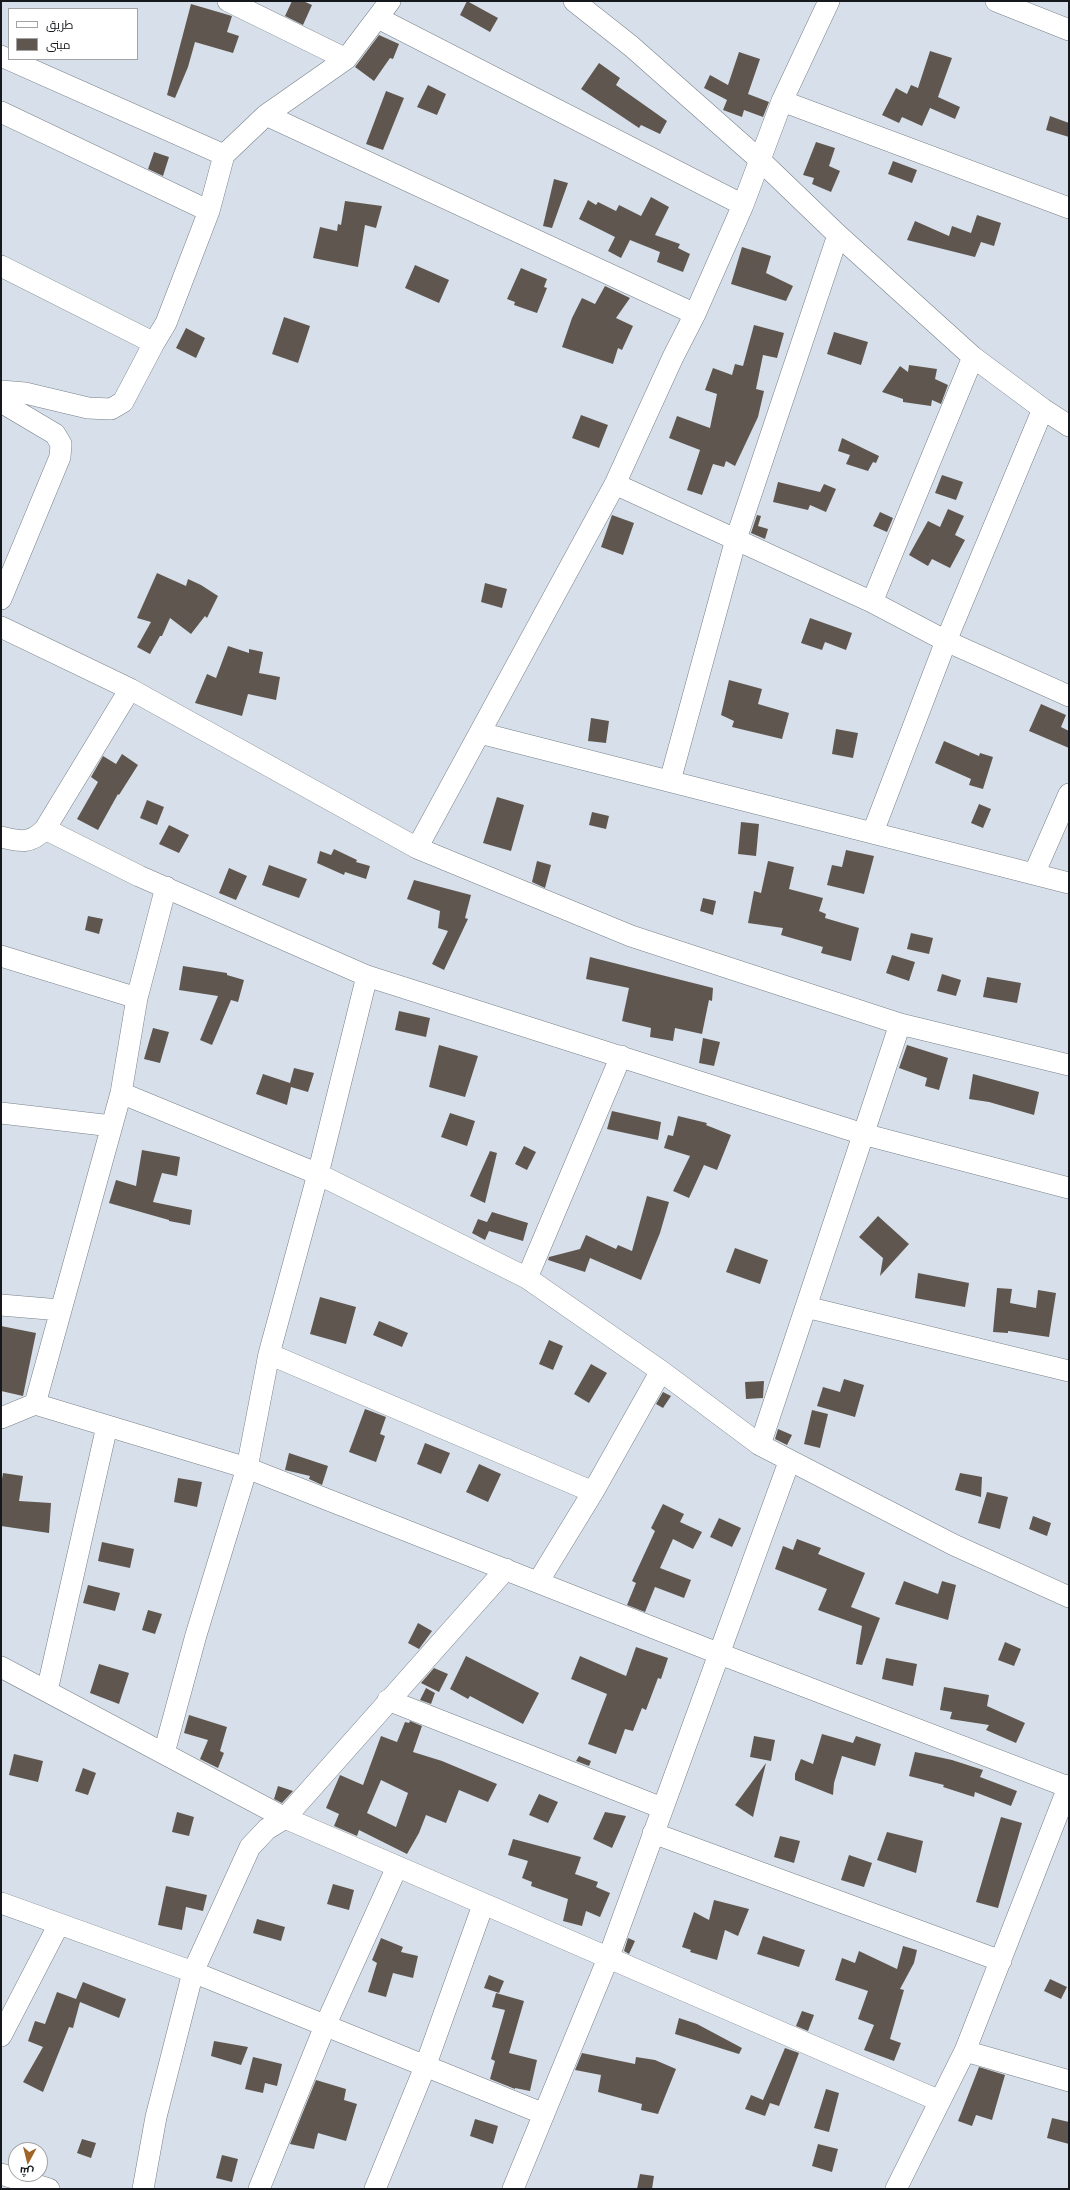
<!DOCTYPE html>
<html>
<head>
<meta charset="utf-8">
<style>
	body { margin:0 }
	#map { position:relative; width:1070px; height:2190px; overflow:hidden; background:#d7e0ea; font-family:Literata,Cairo,serif }
	canvas { display:block }
	.frame { position:absolute; inset:0; border:2px solid #15181c; pointer-events:none }
	.legend { position:absolute; left:8px; top:8px; width:130px; height:52px; box-sizing:border-box; background:#fff; border:1px solid #a1a3a4; margin:0; padding:5px 7px; list-style:none; font-size:12px; color:#15181c }
	.legend li { display:flex; align-items:center; gap:8px; height:20px }
	.legend b { width:20px; border:1px solid #a1a3a4 }
	.north { position:absolute; left:8px; top:2142px; width:40px; height:40px; box-sizing:border-box; background:#fff; border:1px solid #a1a3a4; border-radius:50%; rotate:187deg; font-size:11px; font-weight:700; line-height:16px; text-align:center; color:#15181c }
	.north::after { content:''; display:block; margin:auto; width:14px; height:18px; background:#a16428; clip-path:polygon(50% 0,100% 100%,50% 72%,0 100%) }
</style>
</head>
<body>
<div id="map">
<canvas width="1070" height="2190"></canvas>
<div class="frame"></div>
<ul class="legend">
<li><b style="height:5px;background:#fff"></b>طريق</li>
<li><b style="height:11px;background:#5f574f"></b>مبنى</li>
</ul>
<div class="north">ش</div>
</div>
<script>
const ctx = document.querySelector('canvas').getContext('2d');
ctx.lineJoin = 'round';
function paint(path, color) {
  ctx.fillStyle = color;
  ctx.fill(path, 'evenodd');
}
function stroke(path, color, width, dash) {
  ctx.strokeStyle = color;
  ctx.lineWidth = width;
  ctx.lineCap = dash ? 'butt' : 'round';
  ctx.setLineDash(dash || []);
  ctx.stroke(path);
}
paint(new Path2D(`
	M292,1h11l9,4 -9,20 -18,-9z
	M467,1l31,17 -8,14 -30,-17z
	M191,4l41,12 -5,16 12,4 -6,17 -38,-11 -7,25 -13,31 -8,-3z
	M379,35l20,9 -6,15 -3,-1 -16,23 -19,-14z
	M930,51l22,7 -14,39 22,10 -5,12 -25,-11 -8,18 -20,-9 -3,6 -17,-8 14,-27 11,6 4,-9 7,3z
	M739,52l21,7 -12,35 21,8 -6,15 -19,-7 -2,7 -19,-7 4,-10 -23,-12 6,-13 18,10z
	M599,63l21,15 -4,7 51,36 -7,13 -19,-9 -2,3 -58,-39z
	M428,85l18,9 -9,21 -20,-8z
	M386,91l18,7 -21,52 -17,-6z
	M1050,116l19,7v14l-23,-7z
	M816,142l19,6 -6,18 11,5 -9,21 -19,-8 2,-6 -11,-3z
	M154,152l15,5 -6,19 -15,-7z
	M893,161l24,9 -5,13 -24,-9z
	M554,179l14,4 -16,45 -9,-2z
	M651,197l18,10 -14,28 25,9 -2,4 12,6 -7,18 -26,-10 3,-10 -30,-12 -9,18 -13,-7 7,-14 -36,-18 9,-19 8,5 2,-3 18,9 3,-6 22,11z
	M345,201l37,5 -6,22 -11,-3 -7,42 -45,-9 7,-31 17,4 1,-7 3,1z
	M977,215l24,8 -7,23 -13,-4 -6,15 -68,-17 8,-19 34,15 3,-10 19,7z
	M742,247l29,9 -5,17 27,13 -7,15 -55,-17z
	M415,265l34,15 -10,23 -34,-15z
	M521,268l26,11 -3,8 3,1 -10,25 -23,-8 1,-3 -8,-3z
	M605,286l25,12 -14,20 17,8 -11,24 -4,-2 -5,16 -51,-17 10,-29 10,-20 13,6z
	M284,317l26,9 -12,37 -26,-9z
	M754,325l30,8 -7,25 -14,-3 -7,34 8,2 -6,26 -23,49 -9,-5 -2,6 -11,-3 -11,31 -15,-5 13,-40 -31,-12 8,-22 33,12 7,-34 -12,-4 8,-22 19,7 3,-11 8,2z
	M186,328l19,10 -9,20 -20,-10z
	M834,332l34,10 -7,23 -34,-11z
	M909,365l28,4 -2,10 13,6 -7,19 -9,-4 -1,6 -28,-4v-3l-21,-7 18,-26 8,6z
	M581,415l27,10 -9,23 -27,-10z
	M842,438l37,18 -3,7 -3,-1 -5,9 -22,-7 4,-9 -12,-4z
	M942,475l21,7 -7,18 -21,-7z
	M778,482l42,10 4,-8 12,5 -10,23 -16,-7 -2,5 -35,-8z
	M948,509l16,7 -9,19 10,5 -15,28 -18,-9 -4,7 -19,-11 19,-34 12,6z
	M880,512l13,6 -6,14 -14,-6z
	M612,515l22,8 -11,32 -22,-8z
	M757,515l4,1 -3,10 10,3 -3,10 -14,-6z
	M157,573l29,13 2,-7 13,6 17,11 -11,22 -2,-2 -14,18 -21,-16 -8,18h-2l-10,18 -13,-7 14,-25 -14,-4z
	M485,583l22,6 -5,19 -21,-6z
	M810,618l42,15 -6,17 -21,-8 -3,8 -21,-7z
	M228,646l21,7v-4l14,3 -4,21 21,4 -4,23 -28,-6 -6,22 -47,-13 12,-29 9,4z
	M729,680l33,9 -4,15 31,9 -7,26 -50,-12 2,-6 -13,-6z
	M1041,704l25,11 -5,12 8,4v17l-40,-17z
	M591,718l18,3 -3,22 -18,-2z
	M836,729l22,4 -5,25 -21,-4z
	M944,741l35,15 1,-3 13,4 -10,32 -14,-4 2,-6 -36,-16z
	M122,754l16,11 -19,30 -1,-1 -20,36 -21,-11 21,-37 -7,-5 12,-21 13,8z
	M497,797l27,8 -13,46 -28,-8z
	M147,800l17,7 -7,18 -17,-7z
	M979,804l12,5 -8,19 -12,-5z
	M592,812l17,4 -3,13 -17,-4z
	M741,822l18,2 -3,32 -18,-2z
	M169,825l20,10 -10,18 -20,-9z
	M334,849l23,11 -1,2 14,4 -4,13 -21,-7 -1,3 -27,-12 3,-12 11,4z
	M846,850l28,6 -10,38 -37,-9 5,-20 10,2z
	M537,861l14,4 -6,23 -13,-6z
	M768,861l26,6 -5,22 34,9 -4,13 7,3 -1,4 34,10 -8,33 -30,-8 2,-6 -42,-12 2,-7 -35,-5 6,-32 7,2z
	M269,865l38,14 -8,19 -37,-13z
	M229,868l18,8 -11,24 -17,-7z
	M414,880l57,15 -6,23 3,1 -24,51 -12,-6 16,-33 -10,-3 2,-17 -33,-12z
	M703,898l13,3 -3,14 -13,-4z
	M88,916l15,3 -4,15 -14,-4z
	M911,933l22,5 -4,16 -22,-5z
	M892,955l23,7 -6,19 -23,-8z
	M590,957l123,31 -1,13 -3,-1 -7,34 -27,-6 -2,13 -23,-4 1,-9 -29,-7 7,-33 -43,-9z
	M183,966l44,7v2l17,5 -6,22 -7,-2 -19,45 -12,-5 18,-44 -39,-6z
	M942,974l19,6 -5,16 -19,-5z
	M987,977l34,6 -4,20 -34,-6z
	M399,1011l31,7 -4,19 -31,-7z
	M153,1028l16,4 -9,31 -16,-4z
	M703,1038l17,4 -6,24 -15,-3z
	M439,1045l39,11 -13,41 -36,-10z
	M907,1045l41,13 -9,32 -14,-4 2,-8 -28,-10z
	M294,1068l20,5 -6,19 -17,-5 -4,18 -31,-11 7,-20 27,9z
	M973,1074l66,18 -5,23 -45,-13 -20,-3z
	M612,1111l49,11 -3,18 -51,-11z
	M450,1113l25,8 -8,25 -26,-9z
	M678,1116l29,7 -1,2 25,10 -14,35 -13,-5 -15,33 -16,-7 17,-35 -26,-8 4,-13 5,1z
	M524,1146l12,6 -9,18 -12,-6z
	M142,1150l38,7 -3,19 -15,-3 -9,29 39,8 -2,15 -21,-4v-1l-60,-17 7,-23 20,6z
	M490,1151l7,2 -12,50 -15,-7z
	M647,1196l22,6 -9,31 -19,47 -51,-22 -5,14 -37,-12 1,-3 31,-8 6,-14 30,14 2,-4 14,6z
	M492,1212l36,11 -5,18 -34,-10 -4,9 -13,-7 6,-14 9,3z
	M878,1216l31,28 -29,32 3,-18 -24,-21z
	M735,1248l33,12 -8,24 -34,-12z
	M918,1273l51,10 -4,24 -50,-9z
	M997,1288l15,1 -2,14 26,5 2,-18 18,3 -7,44 -41,-6v2l-15,-1z
	M320,1297l36,10 -10,37 -36,-10z
	M379,1321l29,12 -6,14 -29,-12z
	M1,1326l35,7 -13,63 -22,-5z
	M549,1340l14,6 -10,24 -14,-6z
	M591,1364l16,9 -18,30 -15,-9z
	M844,1379l20,6 -9,32 -38,-11 6,-19 17,5z
	M764,1381l-1,17 -17,1 -1,-17z
	M663,1392l8,4 -8,12 -7,-4z
	M365,1409l21,8 -6,17 5,2 -9,26 -27,-10z
	M812,1410l16,4 -8,34 -16,-4z
	M778,1429l14,6 -5,10 -12,-6z
	M425,1443l25,10 -9,21 -24,-10z
	M289,1453l39,13 -6,19 -13,-6 1,-3 -25,-6z
	M479,1464l22,10 -13,28 -22,-10z
	M3,1473l20,3 -4,25 32,2 -2,30 -48,-7v-41z
	M960,1473l22,4 -1,20 -26,-7z
	M178,1478l24,4 -5,25 -23,-5z
	M987,1492l21,5 -8,32 -22,-6z
	M663,1504l21,10 -4,8 22,10 -9,17 -20,-10 -13,29 31,12 -7,18 -29,-11 -10,25 -18,-7 9,-22 -4,-2 23,-50 -4,-3z
	M1033,1516l18,7 -4,13 -18,-7z
	M719,1518l22,10 -9,19 -22,-10z
	M797,1539l24,9 -3,6 47,19 -14,34 29,11 -18,47 -6,-1 6,-38 -44,-16 9,-21 -52,-20 8,-23 10,4z
	M102,1542l32,7 -4,19 -32,-7z
	M904,1581l34,13 4,-13 14,4 -8,35 -53,-16z
	M88,1585l32,8 -5,18 -32,-8z
	M148,1610l14,4 -7,20 -13,-4z
	M418,1623l14,8 -13,18 -11,-6z
	M1005,1642l16,7 -7,17 -16,-6z
	M636,1647l32,11 -7,21 -3,-1 -12,32 -4,-2 -9,23 -8,-2 -9,25 -28,-10 19,-50 -36,-15 9,-23 46,20z
	M466,1656l73,37 -16,31 -53,-28 -2,3 -18,-10z
	M886,1658l31,6 -4,22 -31,-7z
	M99,1664l30,9 -10,31 -29,-11z
	M434,1668l14,6 -9,18 -18,-9z
	M944,1687l45,8 -2,11 38,17 -9,20 -30,-13 3,-5 -39,-6 2,-7 -12,-2z
	M426,1688l9,5 -4,11 -11,-4z
	M189,1715l38,12 -7,24 4,2 -6,15 -18,-9 8,-19 -24,-7z
	M410,1721l12,5 -9,26 29,9 55,23 -9,18 -29,-12 -13,33 -20,-8 -7,18 -12,21 -48,-24 -2,6 -23,-10 5,-12 -13,-6 14,-33 23,10 18,-49 16,6 8,-20 4,1zM381,1780l27,13 -12,34 -29,-14z
	M822,1734l31,9 3,-7 25,8 -6,22 -33,-10 -8,27 -1,12 -38,-15v-6l6,-15 12,5z
	M754,1736l21,4 -4,21 -21,-4z
	M915,1752l37,8 31,10 -3,7 37,14 -6,15 -36,-14 -1,5 -31,-10 1,-2 -35,-9z
	M14,1754l29,7 -5,21 -29,-7z
	M579,1756l12,5 -2,5 -13,-5z
	M766,1763l-13,54 -18,-12z
	M83,1768l13,5 -8,22 -13,-4z
	M278,1786l15,5 -11,12 -8,-4z
	M539,1794l19,8 -10,21 -19,-8z
	M177,1812l17,5 -5,19 -17,-4z
	M605,1812l21,4 -14,32 -19,-9z
	M1001,1817l21,6 -24,85 -22,-6z
	M887,1832l36,9 -7,32 -39,-13z
	M780,1836l20,5 -6,22 -20,-6z
	M513,1839l68,18 -6,17 23,8 -2,5 14,6 -10,24 -14,-6 -4,15 -19,-5 5,-22 -37,-13 1,-4 -10,-4 6,-17 -20,-6z
	M849,1855l23,8 -8,24 -23,-7z
	M333,1884l21,6 -5,20 -22,-6z
	M166,1886l41,9 -4,16 -17,-4 -4,23 -24,-5z
	M714,1900l35,9 -11,27 -13,-6 -8,30 -27,-8 1,-2 -9,-3 12,-35 15,8z
	M257,1919l28,8 -4,14 -28,-8z
	M763,1936l42,14 -6,17 -42,-13z
	M381,1938l22,9 -2,5 17,4 -5,22 -20,-5 -7,24 -18,-5 9,-29 -5,-3z
	M628,1938l7,3 -6,13 -5,-3z
	M903,1946l14,4 -3,13 -14,26 4,1 -14,49 11,4 -7,18 -30,-11 10,-25 -16,-6 10,-28 -33,-11 7,-22 13,5 4,-12 38,18z
	M489,1975l15,6 -5,12 -15,-5z
	M1050,1979l17,8 -6,12 -17,-8z
	M83,1982l43,17 -7,19 -39,-16 -7,26 -4,-1 -26,65 -20,-10 20,-35 -15,-6 7,-20 10,3 12,-32 19,7z
	M496,1993l28,8 -15,52 28,7 -7,31 -15,-3v1l-25,-10 5,-18 -4,-2 14,-49 -13,-3z
	M802,2011l12,4 -6,16 -12,-5z
	M679,2018l18,6 45,24 -3,6 -64,-20z
	M214,2041l34,6 -7,18 -30,-9z
	M785,2048l14,5 -20,53 -9,-3 -5,13 -20,-7 6,-14 12,5z
	M582,2053l53,11 1,-7 19,3 21,9 -18,45 -17,-4 1,-6 -44,-12 3,-17 -26,-5z
	M253,2057l29,7 -5,22 -12,-3 -2,10 -18,-4z
	M979,2067l26,8 -13,45 -16,-5 -4,11 -14,-5z
	M316,2080l30,9 -2,11 13,4 -11,37 -28,-8 -4,16 -24,-5z
	M826,2089l13,4 -10,39 -15,-4z
	M1052,2118l17,4v22l-22,-6z
	M475,2119l23,7 -5,18 -23,-8z
	M82,2139l14,4 -5,15 -14,-5z
	M818,2144l20,5 -6,23 -20,-6z
	M222,2155l16,4 -6,23 -16,-4z
	M640,2174l14,2 -2,13h-15z`), '#5f574f');
const street = new Path2D(`
	M228,1l118,58
	M574,1l57,45 130,115 77,74 135,122 70,52 26,17
	M996,1l73,29
	M378,18l365,187
	M1,56l223,99
	M782,101l287,107
	M1,112l208,99
	M266,115l429,199
	M1,266l153,77 12,-20 43,-112 15,-56 42,-40 80,-56 44,-58
	M1,391l24,2 63,15 23,1 12,-7 31,-59
	M1,402l54,32 6,10 -1,13 -59,142
	M615,484l257,118 74,39 123,55
	M872,602l101,-245
	M1,627l129,62 287,159 214,88 269,88 169,41
	M480,733l589,150
	M670,781l66,-242 102,-304
	M45,829l85,-140
	M873,832l73,-191 97,-232
	M1,837c19,5 30,7 44,-8l94,47 228,100 496,158 206,54
	M417,848l198,-364 58,-127 22,-43 48,-109 39,-104 47,-100
	M1034,874l35,-80
	M1,956l136,42
	M121,1093l197,81 209,104 134,93 99,74 194,100 115,52
	M1,1113l111,13
	M527,1278l94,-222
	M1,1305l59,5
	M806,1307l263,64
	M269,1354l324,138
	M35,1404l86,-311 16,-95 29,-111
	M1,1418l34,-14 212,64 473,186 348,133
	M760,1445l140,-421
	M538,1582l55,-90 68,-121
	M1,1667l284,151 655,283
	M47,1691l60,-265
	M388,1700l274,108
	M164,1753l32,-118 51,-167 22,-114 49,-180 49,-198
	M653,1833l348,128
	M1,1903l192,69 351,142
	M1,2036l58,-112
	M965,2051l104,30
	M1,2174l48,15
	M143,2189l13,-72 37,-145 57,-125 17,-18 18,-11 221,-249
	M259,2189l66,-163 72,-159
	M375,2189l50,-122 58,-162
	M513,2189l96,-233 180,-494
	M896,2189l69,-138 104,-266`);
stroke(street, '#788089', 22);
stroke(street, '#fff', 21);
</script>
</body>
</html>
